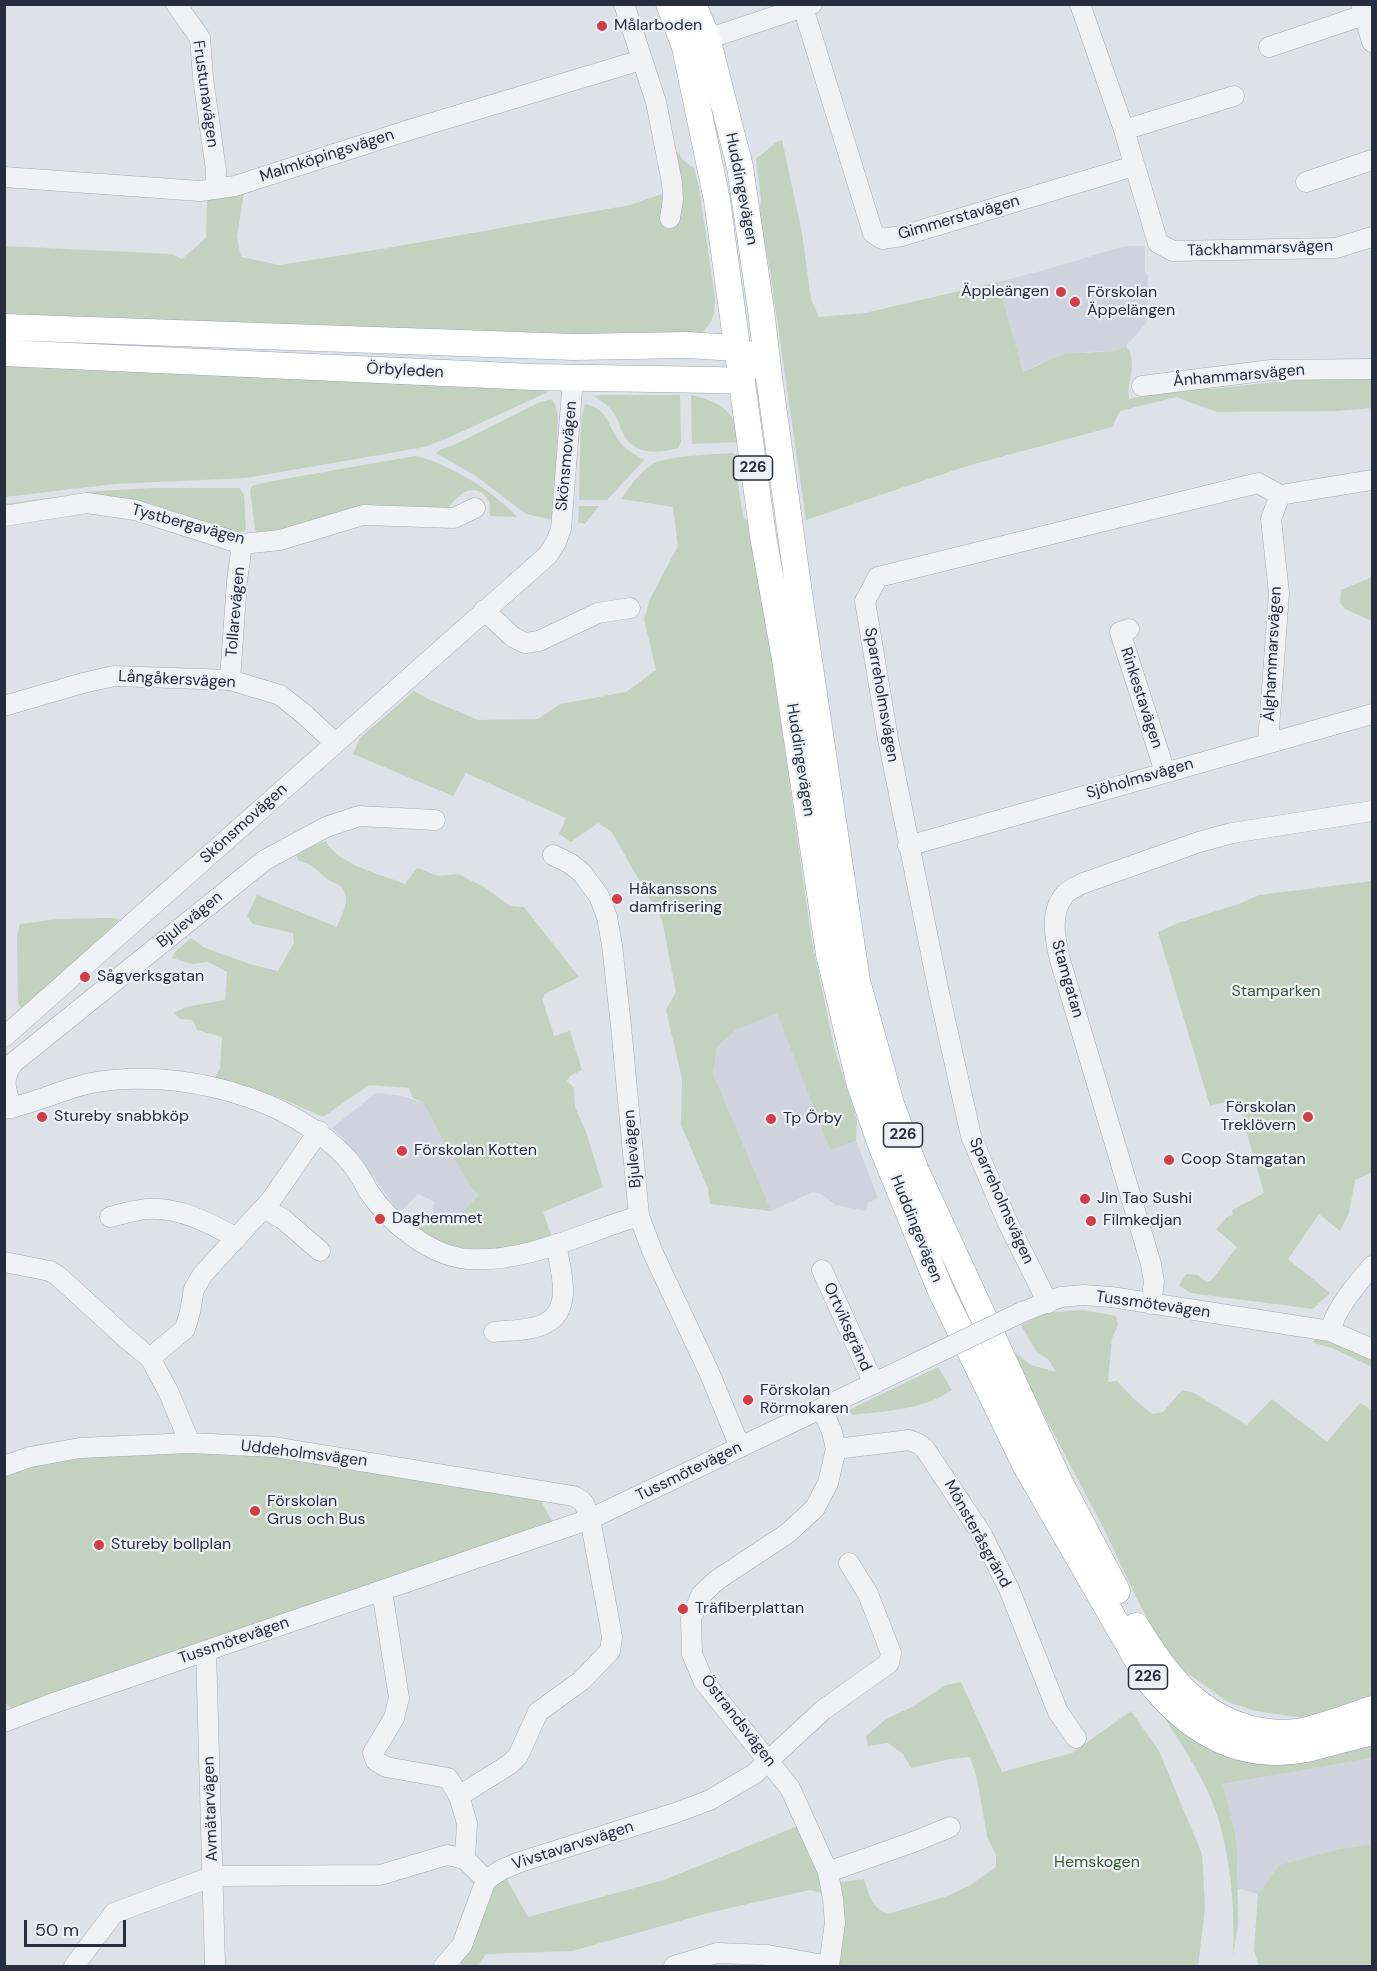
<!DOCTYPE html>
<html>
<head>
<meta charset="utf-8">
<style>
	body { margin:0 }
	#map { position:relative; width:1377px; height:1971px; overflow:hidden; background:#dde1e8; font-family:"DM Sans",sans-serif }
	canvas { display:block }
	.frame { position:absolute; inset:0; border:6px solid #262d3f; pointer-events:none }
	.scale { position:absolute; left:24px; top:1920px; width:102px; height:27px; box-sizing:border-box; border:3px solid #262d3f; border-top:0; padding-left:8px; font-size:18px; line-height:21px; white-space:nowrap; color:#262d3f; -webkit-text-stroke:4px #edf0f5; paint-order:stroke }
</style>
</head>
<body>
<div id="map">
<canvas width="1377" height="1971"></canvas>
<div class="frame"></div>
<div class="scale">50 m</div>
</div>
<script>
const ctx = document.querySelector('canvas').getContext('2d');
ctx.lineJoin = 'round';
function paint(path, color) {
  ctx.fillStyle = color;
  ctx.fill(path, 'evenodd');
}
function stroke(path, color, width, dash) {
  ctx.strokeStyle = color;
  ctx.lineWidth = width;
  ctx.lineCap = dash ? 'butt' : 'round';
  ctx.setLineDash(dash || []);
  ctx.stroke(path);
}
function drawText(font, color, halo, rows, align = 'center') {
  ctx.font = font + ' "DM Sans",sans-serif';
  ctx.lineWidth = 4.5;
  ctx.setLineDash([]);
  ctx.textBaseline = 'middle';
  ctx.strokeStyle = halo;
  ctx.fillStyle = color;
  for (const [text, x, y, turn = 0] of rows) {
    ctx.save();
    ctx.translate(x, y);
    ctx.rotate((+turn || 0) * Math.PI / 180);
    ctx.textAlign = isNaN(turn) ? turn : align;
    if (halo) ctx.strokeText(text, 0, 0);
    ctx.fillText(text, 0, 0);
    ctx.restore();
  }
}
paint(new Path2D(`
	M1125,246h20v25l3,4 -1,47 -21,24 -11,5 -29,1 -47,12 -16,8 -25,-90 43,-11z
	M777,1012l53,138 26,-9 22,57 -10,5 -2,8 -30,-6 -15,-11 -8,-2 -42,19 -24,-52 -34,-85 4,-27 19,-17z
	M376,1093l21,2 26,7 18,35 31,51 7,7 -20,21 -11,6 -15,-5v-9l2,-6 -17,-8 -18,19 -36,-49 -21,-26 -11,-10z
	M1372,1758v86l-32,5 -61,16 -21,29 -22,-6 2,-12 -3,-44 -12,-48z`), '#cfd3dd');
paint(new Path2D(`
	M782,140l20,93 9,66 8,18 46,-4 133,-31 25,90 41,-18 51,-3 11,-5c13,17 0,35 3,53l56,-11 25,1 104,-11h58v30l-35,3 -120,1 -41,-15 -56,14 -8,16 -145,39 -161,54 -36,-249 -11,-55 2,-17 -5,-41c11,-6 16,-15 26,-18z
	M678,152l5,8 11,8 5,19 16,112c0,17 -3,29 -20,37h-184l-4,-5 -21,2 -481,-18v-69l166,8 11,5 24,-21 1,-38 37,-7 -7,44 4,20 38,8 103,-16 248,-44 46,-16 -3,-33z
	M4,365l386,14 75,8 66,2 17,3 -98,45 -25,10 -179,31 -132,6 -109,13z
	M600,395h80l1,46 -3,7c-18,5 -41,8 -53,-11 -5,-8 -6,-18 -13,-26 -4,-6 -12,-10 -18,-15z
	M691,395c30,7 44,16 50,47l-49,2z
	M551,399l4,5 3,13 -4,103 -28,-6 -50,-38 -40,-23 4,-3 18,-7 80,-40z
	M585,404c25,6 21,20 35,38 6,8 16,13 24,18l-37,40h-28l2,-81z
	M732,453l11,4 -8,10 8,49 11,14 57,406 23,111 23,73 -1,21 -26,9 -53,-137 -41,17 -19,17 -4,27 58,137 -61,-7 -2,-16 -27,-63 1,-46 -16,-69 10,-18 -14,-72 -51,-89 -13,-8 -27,19 -12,-8 7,-16 -100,-45 -13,23 -100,-42 7,-16 54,-47 14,8 50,21 60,-1 22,-15 66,-12 30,-22 -12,-51 6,-20 28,-53 -5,-39 -52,-8c9,-13 21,-31 36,-37 16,-6 57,-8 75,-9z
	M415,456c33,7 80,36 102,61l-27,-1c-1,-4 1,-9 -1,-14 -2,-5 -4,-7 -9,-10 -15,-8 -26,10 -35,19l-186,26 -4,-8 -5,-39 2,-4 15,-4z
	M151,488h89l4,7 2,35 -11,4 -85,-25 -145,1 -1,-6 93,-13z
	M579,506h20l-14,18 -7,-2z
	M1372,577v44l-27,-12 -5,-7 1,-12z
	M326,841c10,23 57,34 79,43l12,-16 22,8 19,-2 28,14 24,18 14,1 55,70 -34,17 -3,5 12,37 16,-5 12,39 -12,6 -3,5 7,7 1,19 11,25 17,55 -60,25 10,28c-57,9 -92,21 -143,-16l3,-3 10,6 10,-10 15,5 11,-6 20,-21 -7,-7 -31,-51 -18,-35 -10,-4 -4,-10 -40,-3 -46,32 -38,-17 -71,-21 6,-10 2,-32 -25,-7 -4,-10 -13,-1 -6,-6 12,-6 39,-7 2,-28 -19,-10 -16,2 -20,-6 3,-6 16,-14 14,10 48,17 25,6 16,-28 -1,-10 -40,-9 -6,-8 10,-21 80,32c5,-14 16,-29 3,-41 -4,-3 -9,-4 -13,-7 -10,-8 -14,-16 -28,-18l-3,-6 8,-6z
	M1372,881v291l-17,8 -6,33 -9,18 -21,-17 -31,45 42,34 -17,16 -123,-16 -11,-8 7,-11 12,1 8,7 5,-1 26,-34 -21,-18 11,-12 6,-2 -1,-5 32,-17 -26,-91h-13l-15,4 -52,-174 20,-9 61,-19 20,-9z
	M108,918l12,1 -97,92 -5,-8 -1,-68 3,-11 38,-5z
	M1083,1310l33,6 2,9 -6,13 -4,44 9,-1 16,17 19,16 11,-2 19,-22 12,3 53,32 25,-26 55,43 33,-39 12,7v286l-23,7 -38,16 -55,-8 -26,-8 -53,-37 -22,-33 -18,-34 -33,-70 -83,-158 -7,-19 17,13 25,7 -8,-13 -12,-8 -15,-26 24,-12z
	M1315,1336l15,4 42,18v9l-40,-19 -18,-5z
	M938,1367l14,23c-29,20 -66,21 -100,25l-3,-5z
	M164,1451l114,4 262,44 14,26 -543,184 -6,-7v-229l56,-15z
	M961,1682l41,90 70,-19 59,-42 28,40 43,103 3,54 -7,58h-362v-83l28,-4c5,16 7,28 24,35l59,-18 22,-10 27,-19v-12l-9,-19 -10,-57 -7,-22 -20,2 -39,9 -8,-14 -15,-11 -20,3 -2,-10 20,-17 28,-13 32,-21z
	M1164,1717l9,6 130,39 69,-16v12l-149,26 12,48 2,19 1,73 -5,32c2,-44 -2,-96 -15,-138 -11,-36 -34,-69 -54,-101z
	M800,1825l22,53 3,16 -15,-4 -98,22 -140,39 -86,3 -8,12h-17v-9l31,-70 14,-9 22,39 136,-37z
	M1372,1844v122h-113l-5,-15 4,-57 21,-29 61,-16z`), '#c2d2be');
const minor = new Path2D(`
	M176,4l24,34 3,40 13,92 -1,19
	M624,4l32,98 16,81 1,16 -3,19
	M802,4l71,229 9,6 20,-3 232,-70
	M1080,4l44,126 34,113 15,8 163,-3 36,-11
	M1361,4l11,38
	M695,43l117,-39
	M1269,47l95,-32
	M1124,130l110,-34
	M4,177l196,14 35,-5 174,-56 232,-70
	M1306,182l66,-22
	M1142,386l129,-16 101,-1
	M4,516l83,-13 48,7 107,34 38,-4 83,-25 91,3 21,-10
	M484,610l29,27 12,6 14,-2 59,-28 32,-5
	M1129,629l-9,3 45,140
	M230,680l7,-99 5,-37
	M4,706l79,-23 31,-7 116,4 50,15 24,19 31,29
	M1268,743l11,-150 -8,-74 9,-24
	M908,846l464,-132
	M553,855l18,9 11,9 17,23 8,21 5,28 9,81 18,190 14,37 56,119 31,75
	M4,1037l544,-482 8,-13 5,-13 12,-151
	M12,1108c-6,-18 -11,-28 1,-45l252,-203 61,-33 33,-11 76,4
	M4,1109c30,-5 58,-20 87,-26 83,-16 203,13 259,79 8,9 13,20 19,30 21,31 61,64 99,67 60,4 116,-27 171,-43
	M264,1208l19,11 37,32
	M110,1217c12,-3 25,-7 37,-8 33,-2 62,14 90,29
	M4,1262l46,9 8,5 68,62 24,20 18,33 22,52
	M822,1270l52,114
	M1048,1303l-41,-82 -36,-85 -32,-143 -51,-254 -23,-138 13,-24 380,-94 22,12 92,-15
	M1151,1304l3,-22 -3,-18 -91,-304c-5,-22 -11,-47 5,-66 4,-4 11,-7 16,-10l118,-42 33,-9 140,-22
	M1022,1312l39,-15 23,-2 27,2 219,34 42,18
	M1330,1331c7,-25 26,-45 42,-65
	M494,1332c16,-2 38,-1 52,-9 28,-14 14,-55 10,-79
	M150,1358l35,-29 5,-17 4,-23 9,-15 68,-74 48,-69
	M822,1408l10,24 4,17 -8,34 -13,25 -27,25 -71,47 -16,15 -10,24 1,35 12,28 86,106 38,84 5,27 2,24 -6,43
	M836,1449l73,-9 10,4 6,5 56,84 28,56 49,123 18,26
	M4,1466l26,-9 50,-9 110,-5 84,4 299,49c16,7 10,10 17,23l18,95 4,23 -2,14 -29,30 -43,31 -20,44 -8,8 -51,32
	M382,1591l17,107 -5,20 -21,35 3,8 10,6 62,11 11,18 8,27 -2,36
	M206,1651l9,315
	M4,1722l47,-18 539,-185 326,-156
	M828,1872l88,-31 34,-14
	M74,1966l40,-53 100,-37 166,-1 67,-20 18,4 21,21 15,-10 19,-8 155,-49 35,-13 44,-26 69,-64 66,-47 2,-10 -23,-59 -19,-31
	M444,1966l18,-21 24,-65
	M674,1966l43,-13 51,2 61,11`);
const major = new Path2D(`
	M669,4l16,43 32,153 46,336 22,123 44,295 31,131 21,60 60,146 85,175 124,216c40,50 90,80 156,67 22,-5 44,-12 66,-17
	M693,4l14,34 33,129 21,143 8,67 32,230 56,374 34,123 25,67 144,312 57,108
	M4,327l570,20 113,-2 49,3 15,9
	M4,353l529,24 182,3 25,1 7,-15
	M1136,1626c28,46 58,87 112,102 16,4 34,6 50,4 25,-5 50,-15 74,-23`);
stroke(minor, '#a6abb5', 21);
stroke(major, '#9ca4b4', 27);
stroke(minor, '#f0f2f6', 20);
stroke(major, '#fff', 26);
const minorBridge = new Path2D(`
	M916,1363l106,-51`);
stroke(minorBridge, '#a6abb5', 21, []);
stroke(minorBridge, '#f0f2f6', 20);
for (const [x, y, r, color] of [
	[602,26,6,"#d23d48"],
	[1061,292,6,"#d23d48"],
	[1075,302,6,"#d23d48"],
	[617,899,6,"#d23d48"],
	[85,977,6,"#d23d48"],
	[42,1117,6,"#d23d48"],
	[1308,1117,6,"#d23d48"],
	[771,1119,6,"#d23d48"],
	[402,1151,6,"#d23d48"],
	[1169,1160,6,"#d23d48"],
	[1085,1199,6,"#d23d48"],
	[380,1219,6,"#d23d48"],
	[1091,1221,6,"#d23d48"],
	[748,1400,6,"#d23d48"],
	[255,1511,6,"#d23d48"],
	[99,1545,6,"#d23d48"],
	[683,1609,6,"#d23d48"]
]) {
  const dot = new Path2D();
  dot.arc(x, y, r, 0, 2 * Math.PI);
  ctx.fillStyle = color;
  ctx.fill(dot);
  stroke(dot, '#edf0f5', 2);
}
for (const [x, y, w] of [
	[753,468,39],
	[903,1135,39],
	[1148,1677,39]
]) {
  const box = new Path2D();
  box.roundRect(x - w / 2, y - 12, w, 24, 4.5);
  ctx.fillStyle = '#edf0f5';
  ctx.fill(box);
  stroke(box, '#262d3f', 1.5);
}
drawText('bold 15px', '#262d3f', null, [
	["226",753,468],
	["226",903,1135],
	["226",1148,1677]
]);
drawText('16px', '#262d3f', '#edf0f5', [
	["Målarboden",614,26],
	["Äppleängen",1049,292,"right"],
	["Förskolan",1087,293],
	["Äppelängen",1087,311],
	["Håkanssons",629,890],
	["damfrisering",629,908],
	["Sågverksgatan",97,977],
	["Förskolan",1296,1108,"right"],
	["Treklövern",1296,1126,"right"],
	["Stureby snabbköp",54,1117],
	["Tp Örby",783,1119],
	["Förskolan Kotten",414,1151],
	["Coop Stamgatan",1181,1160],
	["Jin Tao Sushi",1097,1199],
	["Daghemmet",392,1219],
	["Filmkedjan",1103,1221],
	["Förskolan",760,1391],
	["Rörmokaren",760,1409],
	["Förskolan",267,1502],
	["Grus och Bus",267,1520],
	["Stureby bollplan",111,1545],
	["Träfiberplattan",695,1609]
], 'left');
drawText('16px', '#262d3f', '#edf0f5', [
	["Frustunavägen",205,94,82],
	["Malmköpingsvägen",327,156,-18],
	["Huddingevägen",741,189,79],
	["Gimmerstavägen",959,218,-16],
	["Täckhammarsvägen",1260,249,-2],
	["Örbyleden",405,371,3],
	["Ånhammarsvägen",1239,376,-5],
	["Skönsmovägen",567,456,-85],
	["Tystbergavägen",188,525,15],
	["Tollarevägen",236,612,-85],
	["Älghammarsvägen",1273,654,-87],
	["Långåkersvägen",177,680,3],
	["Sparreholmsvägen",881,695,80],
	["Rinkestavägen",1141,698,72],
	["Huddingevägen",800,760,81],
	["Sjöholmsvägen",1140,779,-16],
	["Skönsmovägen",244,824,-42],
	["Bjulevägen",190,920,-39],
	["Stamgatan",1067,979,74],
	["Bjulevägen",633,1149,-95],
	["Sparreholmsvägen",1001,1201,66],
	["Huddingevägen",916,1229,68],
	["Tussmötevägen",1153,1305,8],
	["Ortviksgränd",847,1327,66],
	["Uddeholmsvägen",304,1454,7],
	["Tussmötevägen",689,1472,-26],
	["Mönsteråsgränd",977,1534,61],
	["Tussmötevägen",234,1641,-19],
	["Östrandsvägen",738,1721,52],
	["Avmätarvägen",211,1809,-92],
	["Vivstavarvsvägen",573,1846,-18]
]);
drawText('16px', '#385b33', '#edf0f5', [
	["Stamparken",1276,992],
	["Hemskogen",1097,1863]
]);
</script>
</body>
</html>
